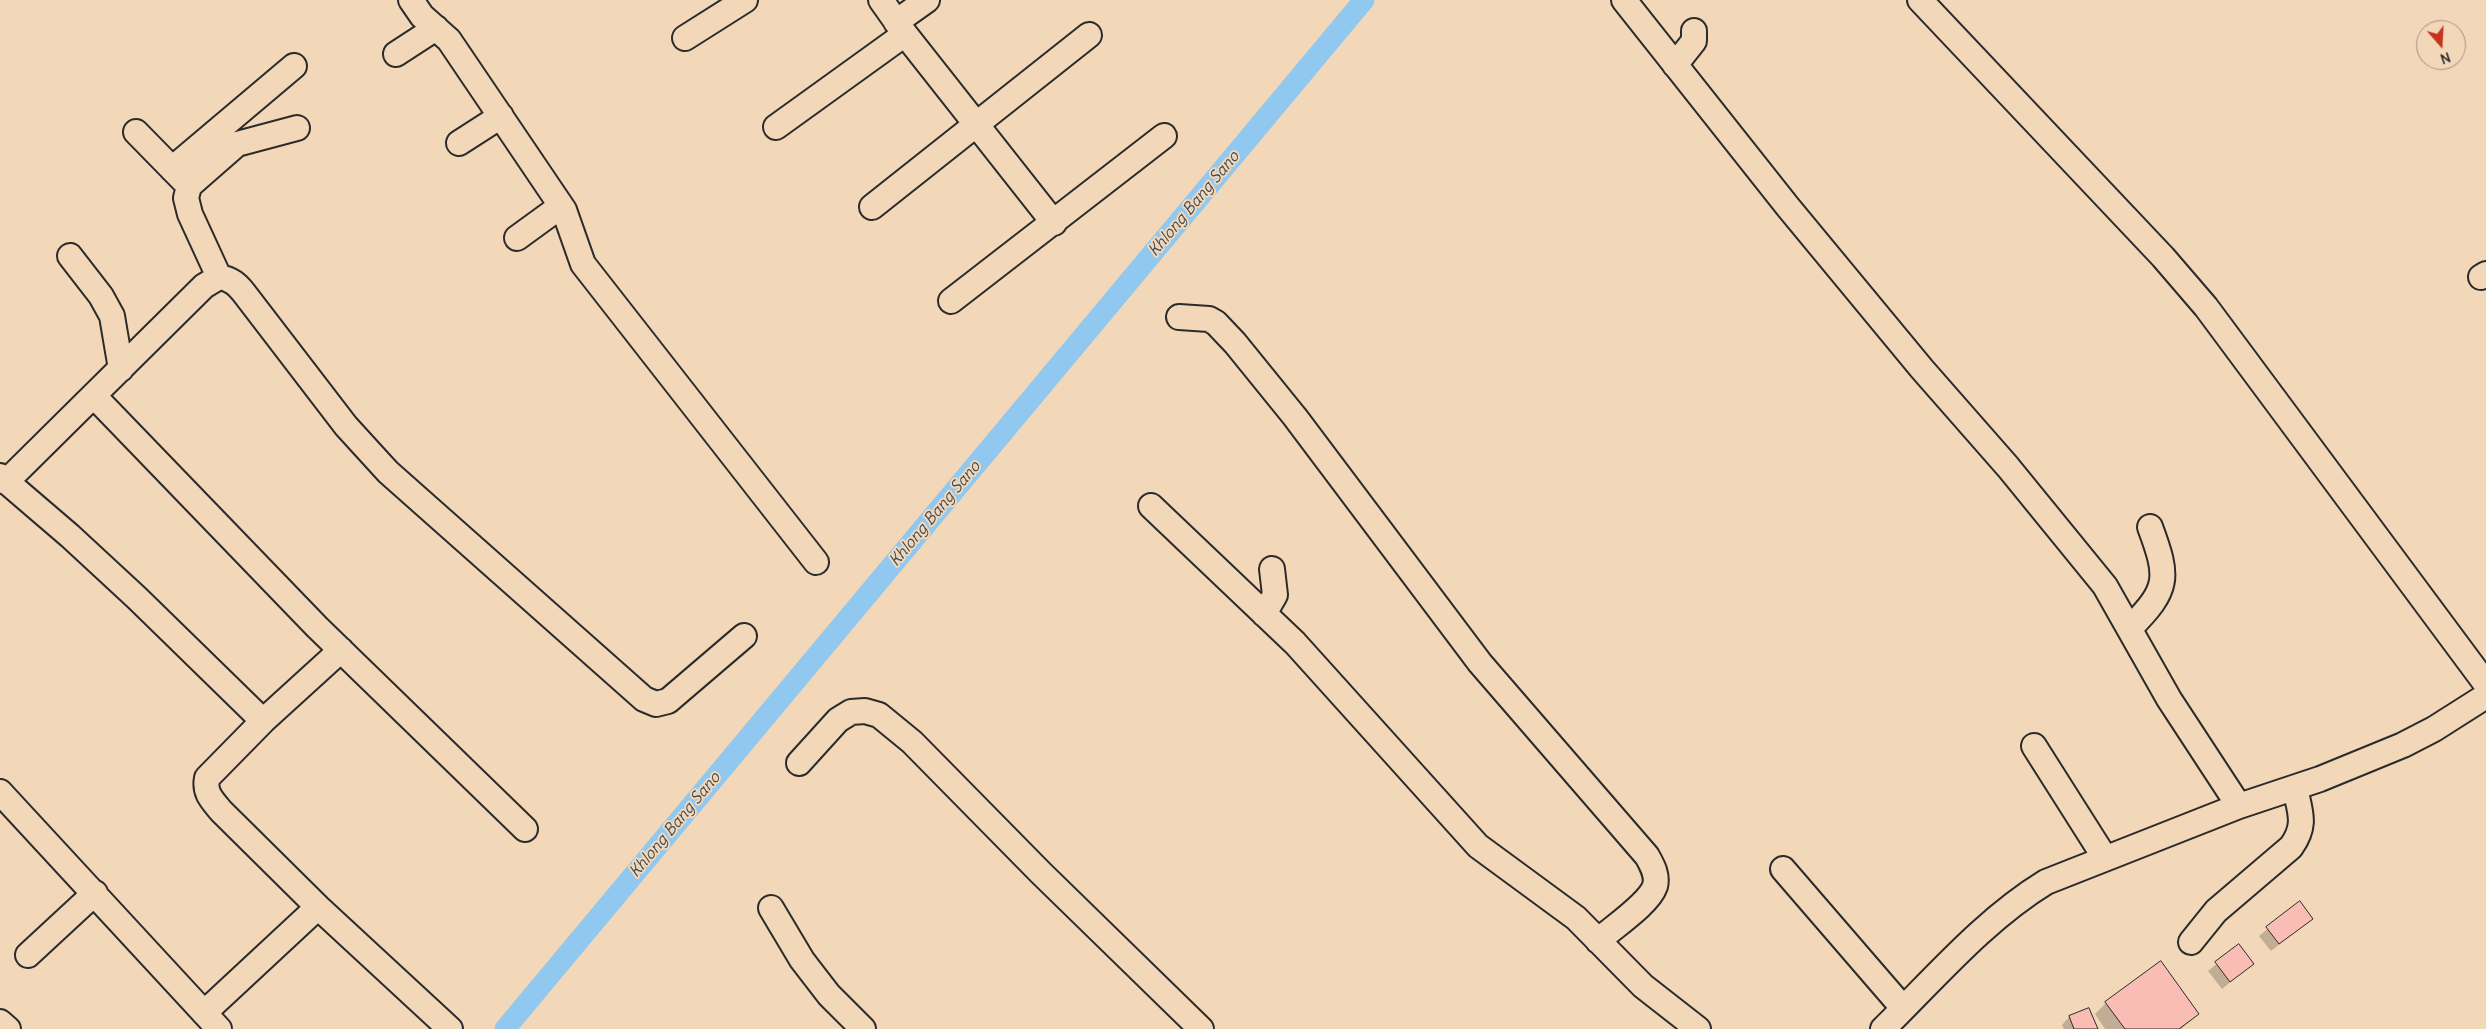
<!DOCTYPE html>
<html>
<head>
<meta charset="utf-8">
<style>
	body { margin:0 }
	#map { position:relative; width:2486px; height:1029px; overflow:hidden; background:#f2d7b9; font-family:Delius,sans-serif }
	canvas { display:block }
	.north { position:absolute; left:2416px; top:20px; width:50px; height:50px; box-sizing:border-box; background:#f2d7b9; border:1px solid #a29280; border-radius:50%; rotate:161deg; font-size:14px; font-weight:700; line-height:20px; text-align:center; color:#2b2b2b }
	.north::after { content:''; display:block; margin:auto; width:18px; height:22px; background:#c8321e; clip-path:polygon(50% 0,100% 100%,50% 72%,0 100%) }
</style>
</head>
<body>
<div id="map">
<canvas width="2486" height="1029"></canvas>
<div class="north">N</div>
</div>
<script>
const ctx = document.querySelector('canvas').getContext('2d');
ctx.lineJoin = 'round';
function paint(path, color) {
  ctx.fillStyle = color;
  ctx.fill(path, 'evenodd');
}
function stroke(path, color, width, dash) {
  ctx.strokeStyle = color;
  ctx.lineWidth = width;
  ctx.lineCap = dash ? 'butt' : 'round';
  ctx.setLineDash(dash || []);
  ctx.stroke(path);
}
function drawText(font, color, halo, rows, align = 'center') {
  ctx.font = font + ' Delius,sans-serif';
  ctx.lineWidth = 4;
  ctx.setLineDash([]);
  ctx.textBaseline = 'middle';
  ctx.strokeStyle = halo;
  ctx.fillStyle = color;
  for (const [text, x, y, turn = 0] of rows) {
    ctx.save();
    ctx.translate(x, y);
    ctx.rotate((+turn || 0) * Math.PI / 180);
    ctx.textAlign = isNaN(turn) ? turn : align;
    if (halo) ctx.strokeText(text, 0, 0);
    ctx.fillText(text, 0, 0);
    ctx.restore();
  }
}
paint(new Path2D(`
	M2299,903l12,16 -40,32 -12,-15z
	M2239,946l13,18 -30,25 -14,-18z
	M2106,1003l92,11 -17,15h-76l-10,-15z
	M2088,1010l8,19h-32l-2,-4 7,-8z`), '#0003');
stroke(new Path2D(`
	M505,1029l859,-1029`), '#90c8ef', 21);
const building = new Path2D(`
	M2300,901l13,18 -34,25 -13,-17z
	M2239,944l15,20 -24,18 -15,-20z
	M2161,961l38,53 -20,15h-54l-20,-27z
	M2089,1008l9,21h-24l-5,-13z`);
paint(building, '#f9bdb6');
stroke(building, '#2b2b2b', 1);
const minor = new Path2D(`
	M411,0l11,16 27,24 115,170 19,54 233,298
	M881,0l24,34 149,189
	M1624,0l164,207 134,162 86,98 97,119 64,113 70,107
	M1920,0l243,257 43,50 280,377
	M896,22l31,-22
	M685,38l60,-38
	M396,54l40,-26
	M1675,65l19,-24v-10
	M776,127l129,-93
	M136,132l47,48
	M459,143l42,-27
	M172,169l122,-103
	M872,207l217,-172
	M517,238l44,-32
	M70,256l31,40 11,20 9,53
	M219,277l-29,-63 -4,-16 3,-12 48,-42 60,-16
	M2481,277l5,-3
	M951,301l213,-165
	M1179,317l30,2 7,4 19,20 60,74 185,246 167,193c5,9 11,19 8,30 -6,18 -42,41 -57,55
	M94,396l223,231 208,202
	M0,476l70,60 67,62 126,123
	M6,482l198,-196 15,-9c12,2 18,7 25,16l102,133 42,46 256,227 12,5 12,-3 76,-65
	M1151,506l144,137 183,203 98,72 67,68 55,43
	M1264,614l11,-19 -3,-26
	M2130,628c39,-39 39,-50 20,-101
	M2034,746l71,112
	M799,763l39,-43 13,-8 14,-1 14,4 33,27 129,131 160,156
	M0,792l219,237
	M1783,869l120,139
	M318,907l-97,-96c-9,-11 -17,-18 -14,-33l56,-57 78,-71
	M771,908l31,52 27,35 34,34
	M2191,942l25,-31 75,-64c16,-22 9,-35 4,-59
	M28,955l67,-62
	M204,1013l114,-106 132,122
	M0,1022l8,7
	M1883,1029c52,-51 101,-109 163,-147l193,-76 81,-27 83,-34 31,-16 52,-33`);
stroke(minor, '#2b2b2b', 28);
stroke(minor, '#f2d7b9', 24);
drawText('italic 16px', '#3f4a52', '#f2d7b9', [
	["Khlong Bang Sano",1194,204,-50],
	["Khlong Bang Sano",935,514,-50],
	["Khlong Bang Sano",675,825,-50]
]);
</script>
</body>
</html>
